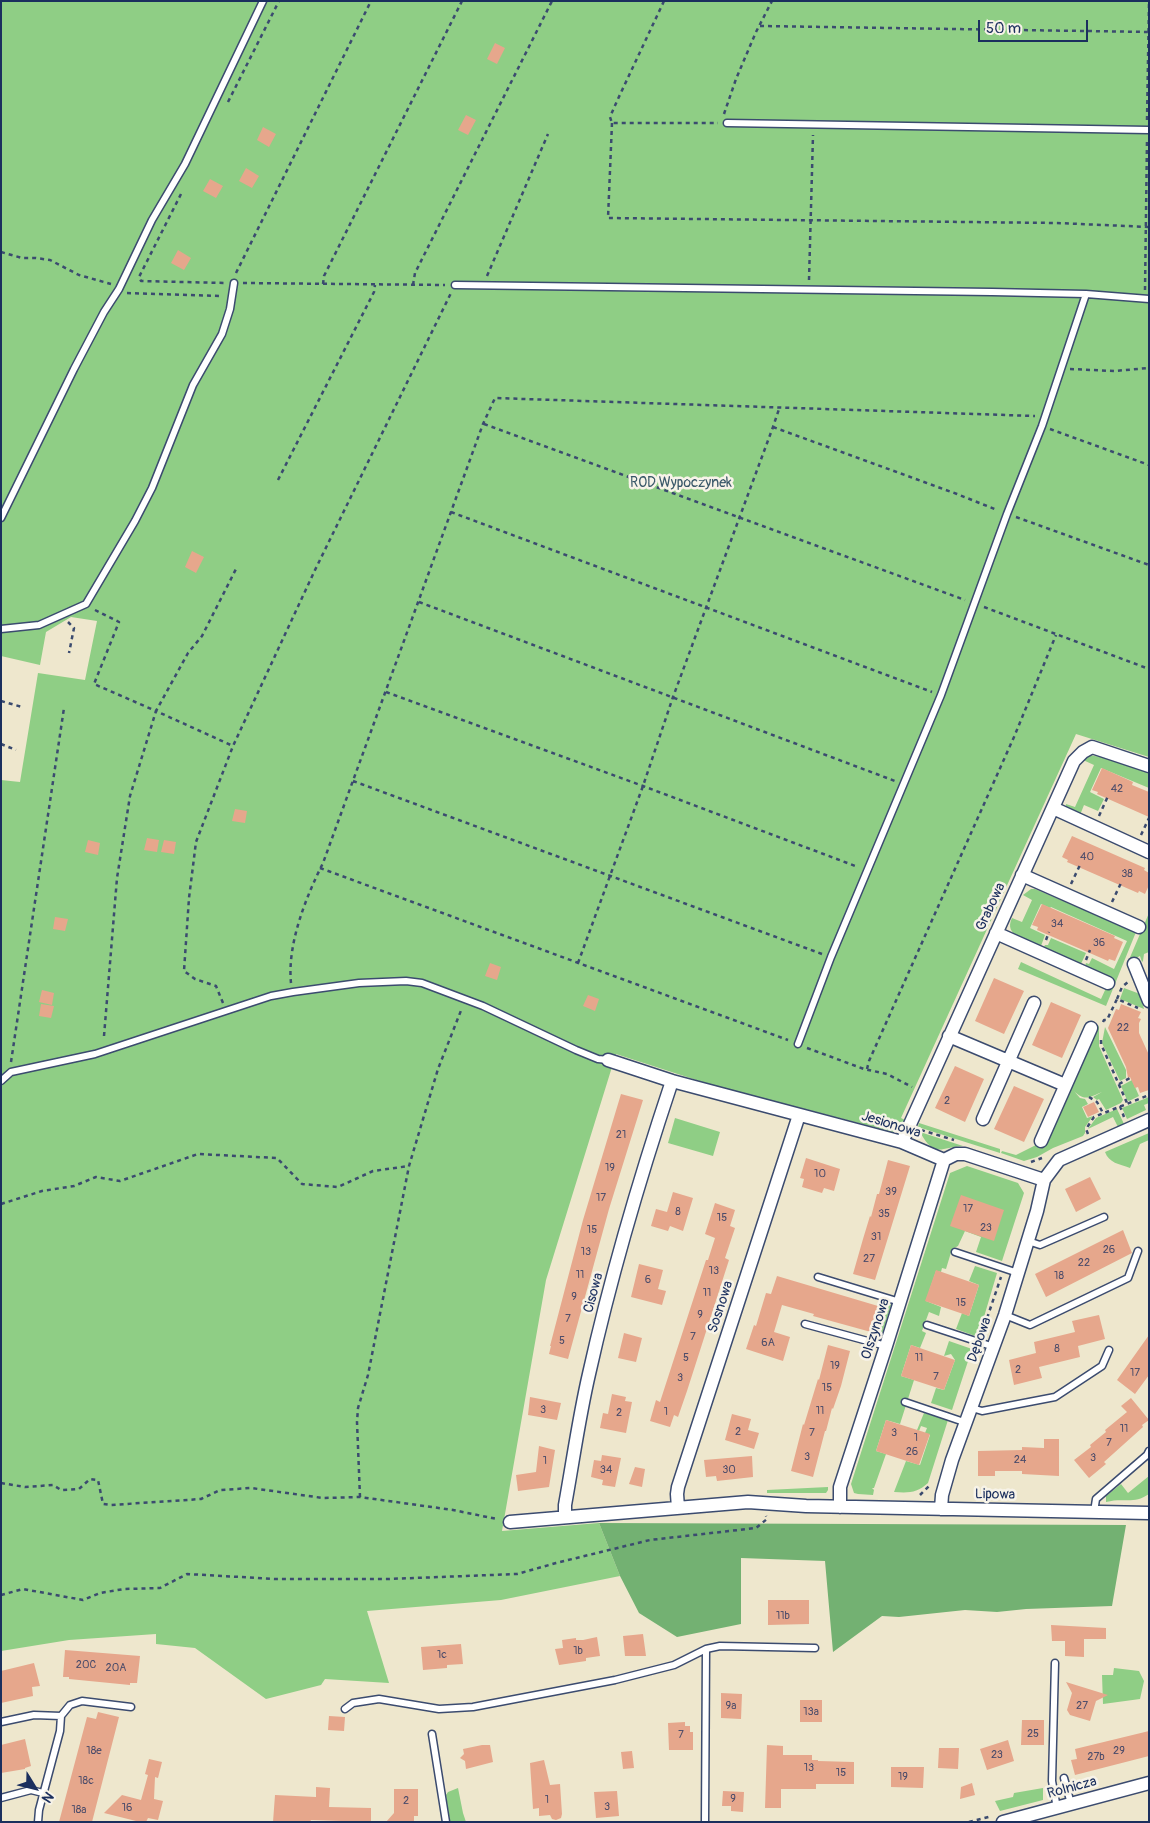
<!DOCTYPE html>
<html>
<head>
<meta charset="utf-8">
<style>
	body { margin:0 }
	#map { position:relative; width:1150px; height:1823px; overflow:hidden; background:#eee7cd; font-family:Pangolin,sans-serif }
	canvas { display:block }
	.frame { position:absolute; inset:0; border:2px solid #1b2f5e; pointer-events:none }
	.north { position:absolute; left:10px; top:1763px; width:50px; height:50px; -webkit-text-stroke:4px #f7f3e8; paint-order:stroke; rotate:126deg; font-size:14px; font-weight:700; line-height:20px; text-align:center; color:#1b2f5e }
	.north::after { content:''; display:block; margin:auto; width:18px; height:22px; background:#1b2f5e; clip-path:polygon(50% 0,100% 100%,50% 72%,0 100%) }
	.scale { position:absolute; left:978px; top:20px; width:110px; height:22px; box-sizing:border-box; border:2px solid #1b2f5e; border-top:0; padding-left:6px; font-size:15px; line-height:18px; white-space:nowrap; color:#1b2f5e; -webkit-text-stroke:4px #f7f3e8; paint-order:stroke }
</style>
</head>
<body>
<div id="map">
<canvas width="1150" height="1823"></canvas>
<div class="frame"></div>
<div class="north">N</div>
<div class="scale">50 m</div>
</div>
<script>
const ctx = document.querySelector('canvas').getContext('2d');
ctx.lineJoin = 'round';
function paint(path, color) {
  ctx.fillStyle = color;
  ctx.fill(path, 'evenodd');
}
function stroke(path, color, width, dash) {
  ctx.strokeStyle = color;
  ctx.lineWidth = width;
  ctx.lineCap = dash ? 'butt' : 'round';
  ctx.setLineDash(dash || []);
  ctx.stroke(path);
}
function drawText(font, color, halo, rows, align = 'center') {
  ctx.font = font + ' Pangolin,sans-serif';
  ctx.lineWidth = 5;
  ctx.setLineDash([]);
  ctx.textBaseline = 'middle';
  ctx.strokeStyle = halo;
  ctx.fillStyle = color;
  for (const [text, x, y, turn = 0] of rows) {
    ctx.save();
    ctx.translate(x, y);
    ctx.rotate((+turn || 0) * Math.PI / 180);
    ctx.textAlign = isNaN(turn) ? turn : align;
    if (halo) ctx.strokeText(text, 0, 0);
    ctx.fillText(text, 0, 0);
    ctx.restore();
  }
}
paint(new Path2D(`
	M1,1h1148v756l-73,-23 -175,384 4,2 -4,8 -8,4 -142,-37 -30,-7 -105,-34 -70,226 -44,251 97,-8 21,53 -119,24 -134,11 22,72 -64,-4 -4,6 -55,14 -71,-51 -39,-4v-10l-87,6 -68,11v-871l19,2 18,-109 47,7 12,-59 -26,-4 -25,15 -6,33 -39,-9z
	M1089,755l12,2 48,16v15l-48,-20 -11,24 14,7 -6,12 -14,-6 -4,10 -14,-6v-5l9,3 19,-42 -11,-5z
	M1031,889h4l101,43 -30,74 -88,-37 3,-7 80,37 10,-22 -26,-11 1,-3 3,1 3,-6 22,11 13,-28 -76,-34 -1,1 -9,-4 -11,24 15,7 -4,11c-14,-6 -38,-10 -29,-28l10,4 10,-22 -9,-5z
	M1149,913v39l-5,2 -1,7 -1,1 -2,-6 -12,6z
	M1051,938l35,15 -5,11 -37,-17 1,-2h3z
	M1124,988l16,6 4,15 -24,-10z
	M1099,1025v21l24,54 -2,3 -15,7 -7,-11 -2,1 -4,-3 9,-5c-12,5 -17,10 -28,-1l6,7 5,1 3,5 -6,3 5,11 6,-2 -8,11v6l-2,3 -30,12 -16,9 -13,4 -23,-8 1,-2 14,4 32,-16z
	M1105,1027l21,43v8l-6,3 -18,-38z
	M1132,1080l7,16 -10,5 -2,-1 -6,-14z
	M1149,1097v6l-5,2 2,5 -19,9 -5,-11z
	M1117,1109l7,15 -6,3 -5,-10 -25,12 8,-11z
	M675,1118l45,14 -7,24 -45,-13z
	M919,1123l81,26v4l-82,-26z
	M920,1132l43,14c-23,1 -28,13 -43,-14z
	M1149,1133v7l-9,4 -10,24c-11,-4 -21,-5 -25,-16z
	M967,1166l51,17 6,10 -22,68 -26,-9 5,-15 -16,-6 -7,15 -6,3 -6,20 -4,-1 -1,4 -5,-1 -10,30 15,6 -2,9 -10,-4 -7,19 4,2 -6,15 -9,-3 -10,31 13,4 -14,44 -14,-4 -10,31 10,3 -12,34h-2l2,2 -1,5 -15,-1 -4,-1 -3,-9 99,-311z
	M975,1266l22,7 -19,64 -22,-8 6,-16 7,3 10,-31 -10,-4z
	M885,1301l6,4 -10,32 -6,2 -4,-2 9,-33z
	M949,1341l23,8 -20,61 -21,-7 5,-15 8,2 11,-30 -4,-6 -7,2z
	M924,1413l24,7 -20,63c-11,10 -19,10 -34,9l12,-31 14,4 10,-30 -5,-2 2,-5 -6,-2 -2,5 -2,-1z
	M1149,1476v18c-16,11 -25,3 -43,8v-6l15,-12 7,9z
	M828,1487v3l-2,3h-59v-3z
	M1114,1668l25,3 5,10 -4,18 -37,5 -1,-29h11z
	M458,1788l5,25 3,9h-16l-4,-27 2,-3z
	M1043,1788v12l-43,11 -5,-10 18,-4 1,-4z`), '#8fce85');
paint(new Path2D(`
	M599,1523l527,2 -14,81 -86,3 -29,3 -32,-2 -66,7 -17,-1 -49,36 -8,-91 -84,-3v66l-64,13 -38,-24 -19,-37z`), '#73b172');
paint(new Path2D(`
	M495,43l10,5 -8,16 -10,-5z
	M466,115l10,5 -8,15 -10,-5z
	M263,127l13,7 -7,13 -12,-7z
	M246,168l13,8 -7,12 -13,-7z
	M210,179l13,7 -7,12 -13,-7z
	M178,250l13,8 -7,12 -13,-7z
	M192,551l12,6 -8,16 -11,-6z
	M1102,768l31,14 -1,3 17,7v25l-52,-23 1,-2 -6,-2z
	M235,809l12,2 -2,12 -13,-2z
	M1072,836l73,32 -1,2 5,3v12l-4,9 -6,-3 -1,2 -71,-31 1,-2 -6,-3z
	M147,838l12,2 -2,12 -13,-2z
	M88,840l12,3 -2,12 -13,-3z
	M164,840l12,2 -2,12 -13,-2z
	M1042,904l73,32 -1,2 9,4 -8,19 -6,-2 -1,2 -71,-31 1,-3 -6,-2z
	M55,917l13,2 -3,12 -12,-2z
	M490,963l11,4 -4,13 -12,-4z
	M994,978l30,13 -20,43 -29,-13z
	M42,990l12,3 -2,12 -13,-3z
	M588,995l11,4 -4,12 -12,-5z
	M1051,1002l30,13 -19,43 -30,-13z
	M41,1004l13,2 -3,12 -12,-2z
	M1121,1004l20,8 -3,6 3,1 -2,4v10l10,22v35l-9,3 -2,-6 -3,1 -5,-11 -2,1 -2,-11 -18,-39 8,-19 3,1z
	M955,1066l29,13 -19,43 -30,-14z
	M1014,1086l30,13 -20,43 -30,-13z
	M621,1094l22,6 -34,109 -41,150 -19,-5 2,-8h-1l33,-126z
	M1094,1102l5,10 -11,5 -5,-10z
	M806,1158l34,11 -6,22 -10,-3 -2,5 -20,-6 2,-8 -4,-1z
	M888,1160l22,6 -35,114 -22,-6 10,-35 7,-23 1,1 6,-23h2z
	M1090,1177l11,22 -25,13 -11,-23z
	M673,1192l20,6 -10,33 -13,-5 -2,5 -17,-5 5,-17 11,3z
	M961,1195l43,15 -10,31 -44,-15z
	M715,1203l20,7 -5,16 5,2 -10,30 4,2 -42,131 -9,26 -4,-2 -4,12 -20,-6 6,-21 4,2 46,-142h2l7,-22 -10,-4z
	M1123,1230l9,23 -86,44 -11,-23z
	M639,1264l24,6 -5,19 8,2 -4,14 -31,-8z
	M936,1270l43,15 -10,31 -44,-15z
	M777,1276l101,30 -7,26 -58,-16 1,-2 -32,-9 -8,27 16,5 -7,24 -37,-12 8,-24 2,1 10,-33 5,1z
	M1099,1315l6,24 -27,7 2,11 -41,10 3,11 -28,7 -5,-25 27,-7 -2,-11 41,-10 -3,-11z
	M624,1333l18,5 -6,24 -18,-4z
	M1149,1335v40l-14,19 -18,-14z
	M828,1345l22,6 -9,35 -8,23 -1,-1 -6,23h-1l-12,46 -22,-6 12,-47 1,1 14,-46 1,1z
	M911,1345l44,15 -11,30 -43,-14z
	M612,1394l14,3 -1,4 7,1 -6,31 -26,-5 3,-15 5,1z
	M530,1397l31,6 -4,17 -29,-5z
	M1131,1398l18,22 -7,5 1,2 -39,35 2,2 -17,14 -15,-18 17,-13 -1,-2 16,-13 -1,-2 22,-18 -6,-6z
	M732,1414l19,5 -3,11 11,3 -5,16 -29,-9z
	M886,1420l44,14 -11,31 -43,-14z
	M1044,1439h15v37l-37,-2v-3h-27v5h-17v-25l44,-1v-3l22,1z
	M539,1446l16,4 -6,37 -31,4 -2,-16 20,-3z
	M602,1455l19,3 -6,29 -13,-2 1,-5 -12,-3 3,-17 7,1z
	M752,1456l1,21 -36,4 -1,-5 -10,1 -2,-17z
	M635,1467l10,2 -3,18 -13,-3z
	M768,1600h41v24l-41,1z
	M1051,1625l55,3v11h-22v18l-19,-1v-15h-13z
	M643,1634l3,22h-21l-2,-20z
	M597,1637l3,19 -14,2v3l-27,4 -4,-16 8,-1 -1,-8 14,-2v2h7z
	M461,1644l2,20 -16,1v3l-24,2 -2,-23z
	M65,1650l75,6 -3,27h-7v2l-61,-6v-2h-6z
	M34,1663l6,23 -8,1 1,9 -32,7v-32z
	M1066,1682l42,13 -12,6 -6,20 -20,-6 -3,-5 5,-17z
	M721,1693l21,1 -1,25 -20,-1z
	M800,1700h22v22h-22z
	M98,1712l21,5 -27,105h-33l28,-105 9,2z
	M329,1716l16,1 -1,14 -16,-1z
	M1022,1720h22v25h-23z
	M685,1722v4h5v6h3v18h-24l-1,-27z
	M1149,1731v25l-74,19 -4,-15 6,-1 -2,-10z
	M25,1739l6,27 -6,2v1l-24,4v-28z
	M1008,1740l6,21 -27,9 -7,-21z
	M482,1745h8l3,17 -27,7 -1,-8 -5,-3 4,-4 -1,-5z
	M767,1745l16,1v9h29v5h6v1l36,1v22h-38v5h-35v19h-16z
	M939,1748h20l-1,21 -20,-1z
	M632,1751l2,17 -11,1 -2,-17z
	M149,1759l13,3 -4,16 -3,-1 -1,22 9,2 -5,19 -10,-2 -2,4h-6l-36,-9 18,-18 19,5 7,-25 -3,-1z
	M544,1760l6,25 10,-1 2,30 -1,4 -5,2 -4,-1 -2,-4 -11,1v-8l-6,1 -3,-46z
	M891,1767h33l-1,21 -32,-1z
	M972,1783l3,12 -15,4 1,-12z
	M316,1787l14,1 -1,19 42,1v14l-60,-2 -1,2h-37l2,-27 41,2z
	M394,1789h24v27h-4v6h-28l8,-9z
	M617,1791l2,25 -23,2 -2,-26z
	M723,1791l21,1 -1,20 -12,-1v-5h-9z`), '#e6a78c');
const lane = new Path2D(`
	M727,123l422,7
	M455,285l537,7 94,2 63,5
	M1,518l73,-149 30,-57 15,-23 33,-69 33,-56 78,-163
	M1,629l38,-4 47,-21 49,-83 17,-33 41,-103 29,-51 8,-25 4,-26
	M798,1044l33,-87 110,-262 66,-181 35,-88 44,-132
	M1,1081l10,-9 84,-18 176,-58 22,-4 66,-9 47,-2 16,2 61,23 93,44 22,9 10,1
	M1028,1241l12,4 64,-28
	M955,1252l63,21
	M818,1277l82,25
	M1005,1315l25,10 98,-47 10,-27
	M805,1324l81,22
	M927,1325l67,22
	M905,1402l62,21
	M972,1408l10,3 73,-14 47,-31 7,-16
	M1094,1512l2,-13 51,-44 2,-4
	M1055,1663l-3,118 5,27
	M345,1709l8,-6 26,-4 60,10 34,-2 142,-27 59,-15 32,-16 14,-3 95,2
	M61,1716l9,-11 12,-4 49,6
	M1,1722l33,-7 27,1 -1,15 -21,79 -1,12
	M432,1734l14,88
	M1064,1778l7,26
	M1,1798l30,-8 12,3
	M705,1822l1,-173`);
const street = new Path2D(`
	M1053,808l96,44
	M1022,875l117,52
	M996,933l112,50
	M1134,964l15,37
	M949,1036l116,49
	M608,1060l64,21 230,61 42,18
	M983,1119l51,-116
	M1041,1141l50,-113
	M902,1142l172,-381 9,-9 9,-5 57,19
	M944,1160l12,-6h9l79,26
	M840,1507v-20l46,-141 58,-186
	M678,1508l-1,-14 1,-7 121,-372
	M941,1509l1,-14 10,-35 53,-145 32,-104 7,-31 15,-20 90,-40
	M565,1517v-12c8,-44 14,-88 24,-131 22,-99 51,-197 83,-293
	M510,1522l238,-20 58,4 343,7
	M1003,1822l146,-39`);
stroke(lane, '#3b4b6f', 9);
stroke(street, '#3b4b6f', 15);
stroke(new Path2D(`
	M664,1l-47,100 -7,16 2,6h106
	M760,26l389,6
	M228,102l51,-101
	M724,114l12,-35 20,-47 16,-31
	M1147,120l2,-118
	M612,123l-4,95 449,5 92,4
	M181,194l-42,83 2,4 84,2
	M1,252l21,6h14l14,2 29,15 32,9
	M236,273l135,-272
	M487,276l61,-142
	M809,280l4,-145
	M243,283l202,2
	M323,284l1,-8 138,-275
	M413,285l2,-12 137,-272
	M1145,290l2,-150
	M127,293l95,3
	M1070,369l44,2 35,-3
	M484,424l481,176
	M773,427l184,67 40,16
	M1050,429l99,36
	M278,480l96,-188 1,-7
	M451,512l481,180
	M1016,517l133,48
	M419,602l476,179
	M984,607l165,62
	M95,610l24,12 -25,62 62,27 32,-58 14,-17 35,-69
	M68,622l6,6 -5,25
	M386,692l257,94 215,81
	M1,701l21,6
	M1,744l15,6
	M353,781l469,173
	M1099,816l9,-20
	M1141,835l8,-17
	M320,868l468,172
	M1071,884l9,-19
	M1112,902l9,-19
	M1046,940l3,-8
	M1086,960l4,-10
	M578,963l65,-177 30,-89 100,-270 6,-18
	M291,983c-4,-39 15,-86 32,-120l160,-439 12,-26 540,18
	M1117,999l5,-12 6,-5
	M223,1003l-7,-17 -21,-7 -11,-8 5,-73 7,-56 37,-96 82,-176 136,-277
	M1103,1022l1,-2h3l10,-21 21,9
	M104,1036l13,-158 13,-82 26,-85 77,35
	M1101,1040v4l26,59
	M807,1048l57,21 23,5 25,13
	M11,1062l53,-354
	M867,1069l2,-8 145,-324 42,-102
	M1119,1084l11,-6 -1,-1
	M1089,1097l8,5 6,11
	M1120,1106l4,11
	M921,1130l33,10
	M1088,1134l-2,-5 8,-12 55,-22
	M1031,1162l11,-4
	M1,1204l41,-13 32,-5 22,-9 24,4 78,-27 79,4 25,26 36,3 35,-16 36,-5
	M982,1333l19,-56
	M1,1483l24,4 28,-2 8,5 18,-1 11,-10 8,1 5,24 8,1 90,-6 19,-9 31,-2 72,10 37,-1 93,13 44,9
	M920,1495l10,-10
	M360,1497l-3,-75 1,-14 10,-33 41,-209 29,-97 24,-61
	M1,1595l22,-6 60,11 17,-7 24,-4 36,-1 27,-14 89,5h112l129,-5 39,-11 94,-23 106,-12 11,-9 -1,-3
	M969,1822l23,-6`), '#3b4b6f', 2.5, [4, 4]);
stroke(lane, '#fff', 6);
stroke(street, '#fff', 12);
drawText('11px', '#4e4d6a', null, [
	["42",1117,789],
	["40",1087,857],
	["38",1127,874],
	["34",1057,924],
	["36",1099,943],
	["22",1123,1028],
	["2",947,1101],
	["21",621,1135],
	["19",610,1168],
	["10",820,1174],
	["39",891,1192],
	["17",601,1198],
	["17",968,1209],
	["8",678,1212],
	["35",884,1214],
	["15",722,1218],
	["23",986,1228],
	["15",592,1230],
	["31",876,1237],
	["26",1109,1250],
	["13",586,1252],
	["27",869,1259],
	["22",1084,1263],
	["13",714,1271],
	["11",580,1275],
	["18",1059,1276],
	["6",648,1280],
	["11",707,1293],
	["9",574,1297],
	["15",961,1303],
	["9",700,1315],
	["7",568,1319],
	["7",693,1337],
	["5",562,1341],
	["6A",768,1343],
	["8",1057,1349],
	["5",686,1358],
	["11",919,1358],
	["19",835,1366],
	["2",1018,1370],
	["17",1135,1373],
	["7",936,1377],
	["3",680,1378],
	["15",827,1388],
	["3",543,1410],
	["11",820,1411],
	["1",666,1412],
	["2",619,1413],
	["11",1124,1429],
	["2",738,1432],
	["7",812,1433],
	["3",894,1433],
	["1",916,1438],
	["7",1109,1443],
	["26",912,1452],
	["3",807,1457],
	["3",1093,1458],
	["24",1020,1460],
	["1",545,1461],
	["34",606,1470],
	["30",729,1470],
	["11b",783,1616],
	["1b",578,1651],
	["1c",442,1655],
	["20C",86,1665],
	["20A",116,1668],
	["9a",731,1706],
	["27",1082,1706],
	["13a",811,1712],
	["25",1033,1734],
	["7",681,1735],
	["18e",94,1751],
	["29",1119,1751],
	["23",997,1755],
	["27b",1096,1757],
	["13",809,1768],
	["15",841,1773],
	["19",903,1777],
	["18c",86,1781],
	["9",733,1799],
	["1",547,1800],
	["2",406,1801],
	["3",607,1807],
	["16",127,1808],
	["18a",79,1810]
]);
drawText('14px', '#385768', '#f7f3e8', [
	["ROD Wypoczynek",681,483]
]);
drawText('14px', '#1b2f5e', '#f7f3e8', [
	["Grabowa",991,907,-65],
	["Jesionowa",891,1125,17],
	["Cisowa",594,1293,-75],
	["Sosnowa",721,1307,-72],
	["Olszynowa",876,1329,-72],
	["Dębowa",980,1340,-71],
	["Lipowa",995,1495,1],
	["Rolnicza",1072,1788,-15]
]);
</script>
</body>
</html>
